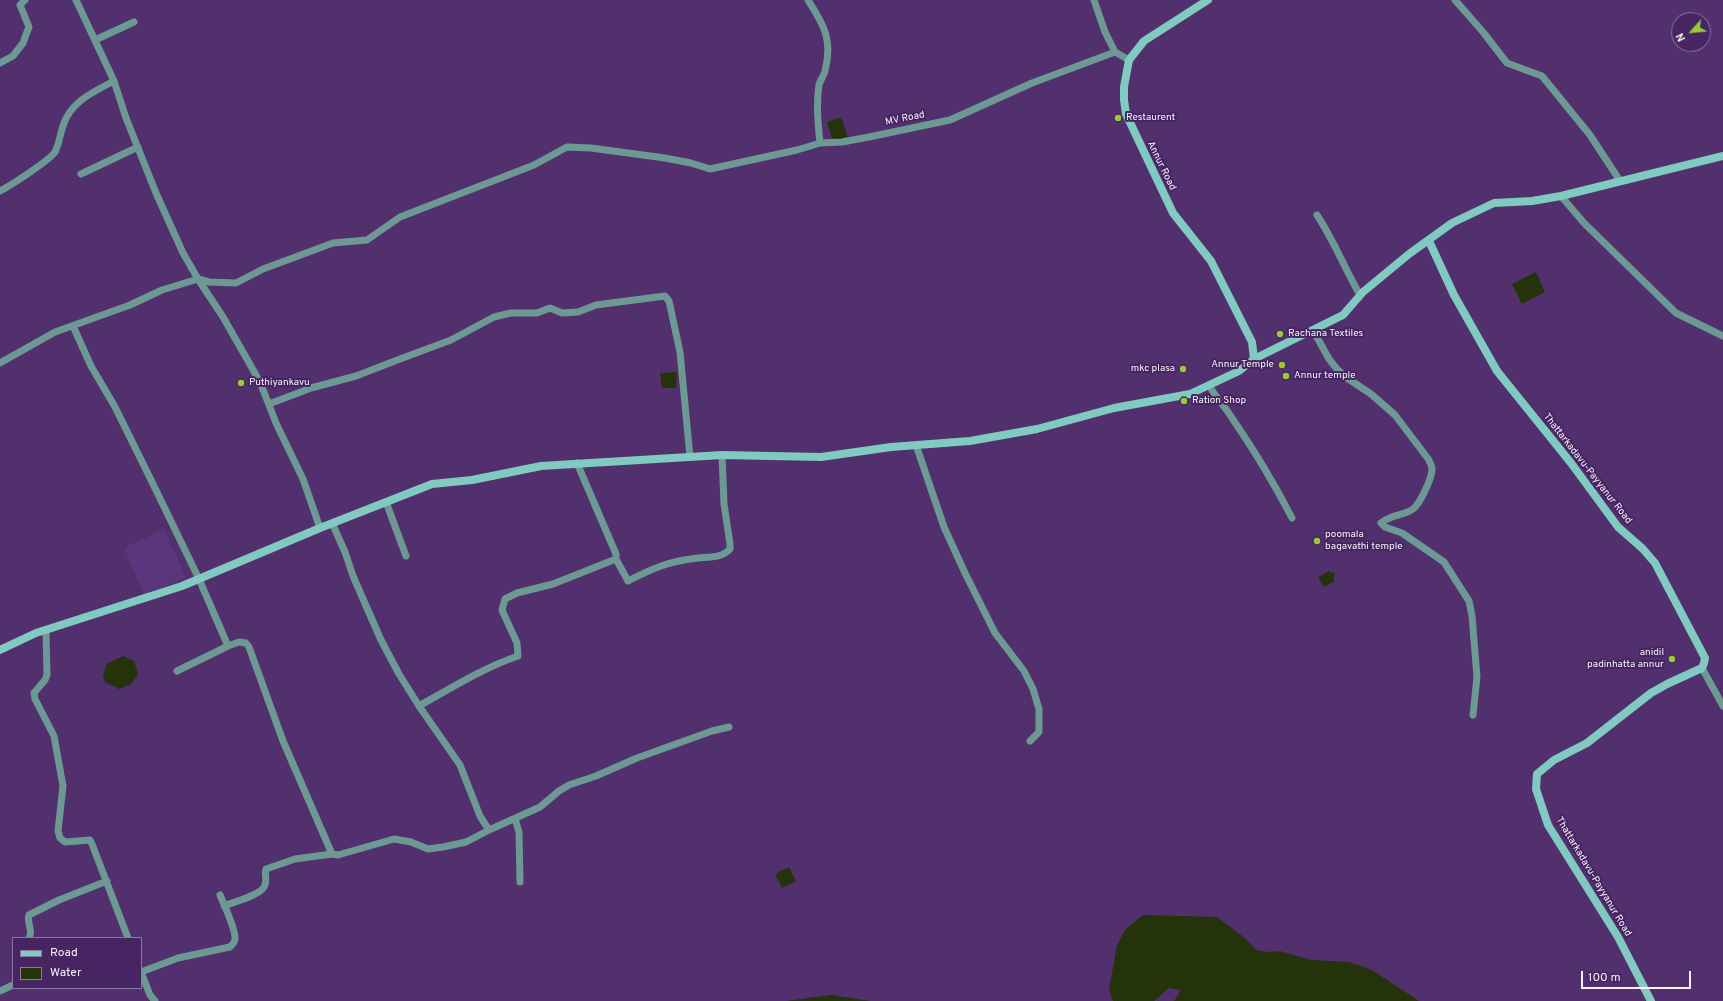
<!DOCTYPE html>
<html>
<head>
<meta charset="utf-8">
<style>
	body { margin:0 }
	#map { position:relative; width:1723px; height:1001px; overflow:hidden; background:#52306e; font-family:Overpass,sans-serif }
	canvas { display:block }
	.legend { position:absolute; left:12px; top:937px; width:130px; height:52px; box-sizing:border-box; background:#472563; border:1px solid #8d779f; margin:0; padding:5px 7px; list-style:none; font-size:12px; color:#f6f2fa }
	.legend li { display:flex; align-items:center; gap:8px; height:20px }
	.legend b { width:20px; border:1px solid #8d779f }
	.north { position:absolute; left:1671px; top:12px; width:40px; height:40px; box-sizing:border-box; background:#472563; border:1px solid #8d779f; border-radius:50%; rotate:243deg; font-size:11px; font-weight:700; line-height:16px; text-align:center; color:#f6f2fa }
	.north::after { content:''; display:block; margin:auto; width:14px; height:18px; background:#98cb37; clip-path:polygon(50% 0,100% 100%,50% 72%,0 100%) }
	.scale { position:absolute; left:1581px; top:971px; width:110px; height:18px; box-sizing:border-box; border:2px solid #f6f2fa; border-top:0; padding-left:5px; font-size:12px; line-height:14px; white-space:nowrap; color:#f6f2fa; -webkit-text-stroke:3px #472563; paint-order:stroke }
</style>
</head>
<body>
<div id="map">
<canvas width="1723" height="1001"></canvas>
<ul class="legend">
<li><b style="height:5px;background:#80cac2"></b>Road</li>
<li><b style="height:11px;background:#243309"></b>Water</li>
</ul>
<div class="north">N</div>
<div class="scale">100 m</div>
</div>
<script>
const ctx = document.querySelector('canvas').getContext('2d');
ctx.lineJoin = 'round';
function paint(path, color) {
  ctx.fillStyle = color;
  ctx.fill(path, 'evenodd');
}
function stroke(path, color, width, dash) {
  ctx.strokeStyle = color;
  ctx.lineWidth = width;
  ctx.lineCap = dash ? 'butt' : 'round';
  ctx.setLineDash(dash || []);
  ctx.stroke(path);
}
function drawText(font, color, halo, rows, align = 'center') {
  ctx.font = font + ' Overpass,sans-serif';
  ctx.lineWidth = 4;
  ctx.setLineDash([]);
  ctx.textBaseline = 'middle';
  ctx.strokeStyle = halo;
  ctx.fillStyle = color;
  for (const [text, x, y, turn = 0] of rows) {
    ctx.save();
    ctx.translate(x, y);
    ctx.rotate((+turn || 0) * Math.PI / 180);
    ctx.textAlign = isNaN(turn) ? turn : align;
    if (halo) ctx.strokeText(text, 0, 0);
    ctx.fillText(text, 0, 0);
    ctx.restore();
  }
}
paint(new Path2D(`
	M164,529l22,49 -42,16 -20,-46z`), '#5c367c');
paint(new Path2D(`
	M841,117l7,20 -15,5 -6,-20z
	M1536,272l9,20 -23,12 -10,-20z
	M677,372l-1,16h-14l-2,-15z
	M1329,571l2,2 2,-1 2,4 -2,1 2,4 -11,6 -6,-10z
	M123,656l11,5 4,13 -7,10 -12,5 -14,-7 -2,-7 4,-11z
	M789,867l7,14 -14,7 -7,-14z
	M1143,915l74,2 28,21 11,12 12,2 12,-1 31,9 38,2 23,8 47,31h-245l7,-11 -12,-2 -15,13h-41l-4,-11 8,-45 9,-16z
	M831,995l40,6h-85z`), '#243309');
stroke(new Path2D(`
	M76,0l38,81 12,37 30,75 27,60 15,26 11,3 27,1 27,-14 70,-26 34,-3 33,-23 134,-52 33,-18 24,1 74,10 26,5 19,6 87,-19 23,-7
	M808,0c16,25 25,40 17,71 -1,5 -5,9 -6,14 -3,19 -1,39 1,58l22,-1 27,-5 81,-17 82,-37 83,-31 14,8
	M1094,0l11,32 10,20
	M1455,0l28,32 24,31 35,13 48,59 30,46
	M95,40l39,-18
	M0,63l13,-7 10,-13 4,-11 2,-5 -9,-22 5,-5
	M81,174l57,-27
	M0,191c10,-5 50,-31 55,-39 4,-7 5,-18 8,-26 7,-24 30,-34 51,-45
	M1561,196l23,27 92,90 47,23
	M1317,215c17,26 28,54 43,80
	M73,326l18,40 24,41 38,77 46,95 29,67 -51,25
	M1313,330l16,29 8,10 10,9 24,16 24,21 34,45c1,3 3,6 3,9 0,9 -12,35 -19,40 -10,7 -21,5 -32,14l4,4 17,6 42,29 25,39 3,15 5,61 -4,38
	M0,363l55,-31 75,-27 32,-15 36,-11 25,38 37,65 16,41 27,56 17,49
	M1209,385c6,12 16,21 23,33 22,32 42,65 60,100
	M269,404l42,-16 45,-12 44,-17 51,-19 43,-23 17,-4h26l13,-5 12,5 16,-1 18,-7 69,-9 4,5 11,51 10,105
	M916,445l28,82 21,46 30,60 29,38 9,18 6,20v23l-9,9
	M386,502l20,54
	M332,523l13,29 8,24 28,64 18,34 20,32 41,59 20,51 9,14 51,-23 19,-16 10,-6 27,-9 41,-18 75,-27 17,-4
	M616,559l12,22c25,-13 42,-20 70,-23 12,-1 24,0 32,-9v-5l-6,-40 -2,-49
	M46,630l1,45 -2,5 -11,13 1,6 19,37 9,50 -5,45 2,7 5,4 25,-2 2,4 36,94
	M228,646l11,-4 7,1 3,4 34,94 49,113 6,1 56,-16 17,3 17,7 15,-2 23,-5 23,-12
	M1702,668l21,38
	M419,706c32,-18 64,-38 99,-50l-1,-13 -15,-33 3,-11 12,-6 36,-9 63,-25v-5l-39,-91
	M515,819l4,13 1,50
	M224,906c10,-4 36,-11 40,-19 4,-6 0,-12 2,-18l29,-10 37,-5
	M29,938c5,-8 -3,-15 0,-23l30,-15 48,-19
	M141,972l37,-14 52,-11c2,-2 5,-5 5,-8 1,-8 -11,-35 -15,-44
	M141,972l9,23 5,6
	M0,991l13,-6`), '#6c9994', 7);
stroke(new Path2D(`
	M1208,0l-64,41 -15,19 -5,27v13l2,14 47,99 38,48 41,81 2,17
	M1429,241l25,54 43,76 74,92 47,64 25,22 12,14 50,95 -1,5 -2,5 -35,16 -16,9 -64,50 -33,17 -17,14 -1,15 12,36 70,112 33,64
	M0,650l36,-17 146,-47 138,-58 112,-44 40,-4 69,-14 181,-11 99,2 70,-10 79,-6 67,-12 77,-21 76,-14 49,-23 15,-12 89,-44 20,-23 46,-38 43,-31 42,-20 38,-2 29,-5 162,-40`), '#80cac2', 8);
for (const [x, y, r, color] of [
	[1118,118,4,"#98cb37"],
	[1280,334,4,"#98cb37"],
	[1282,365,4,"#98cb37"],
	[1183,369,4,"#98cb37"],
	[1286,376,4,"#98cb37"],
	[241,383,4,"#98cb37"],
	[1184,401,4,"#98cb37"],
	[1317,541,4,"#98cb37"],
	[1672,659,4,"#98cb37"]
]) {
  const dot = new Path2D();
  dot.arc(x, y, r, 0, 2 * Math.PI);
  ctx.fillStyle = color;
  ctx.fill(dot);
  stroke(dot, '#472563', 1.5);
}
drawText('10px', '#f6f2fa', '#472563', [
	["Restaurent",1126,118],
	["Rachana Textiles",1288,334],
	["Annur Temple",1274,365,"right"],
	["mkc plasa",1175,369,"right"],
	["Annur temple",1294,376],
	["Puthiyankavu",249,383],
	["Ration Shop",1192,401],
	["poomala",1325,535],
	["bagavathi temple",1325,547],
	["anidil",1664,653,"right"],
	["padinhatta annur",1664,665,"right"]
], 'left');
drawText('10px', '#f6f2fa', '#472563', [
	["MV Road",905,119,-11],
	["Annur Road",1161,166,64],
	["Thattarkadavu-Payyanur Road",1587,469,52],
	["Thattarkadavu-Payyanur Road",1593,877,59]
]);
</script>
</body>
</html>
